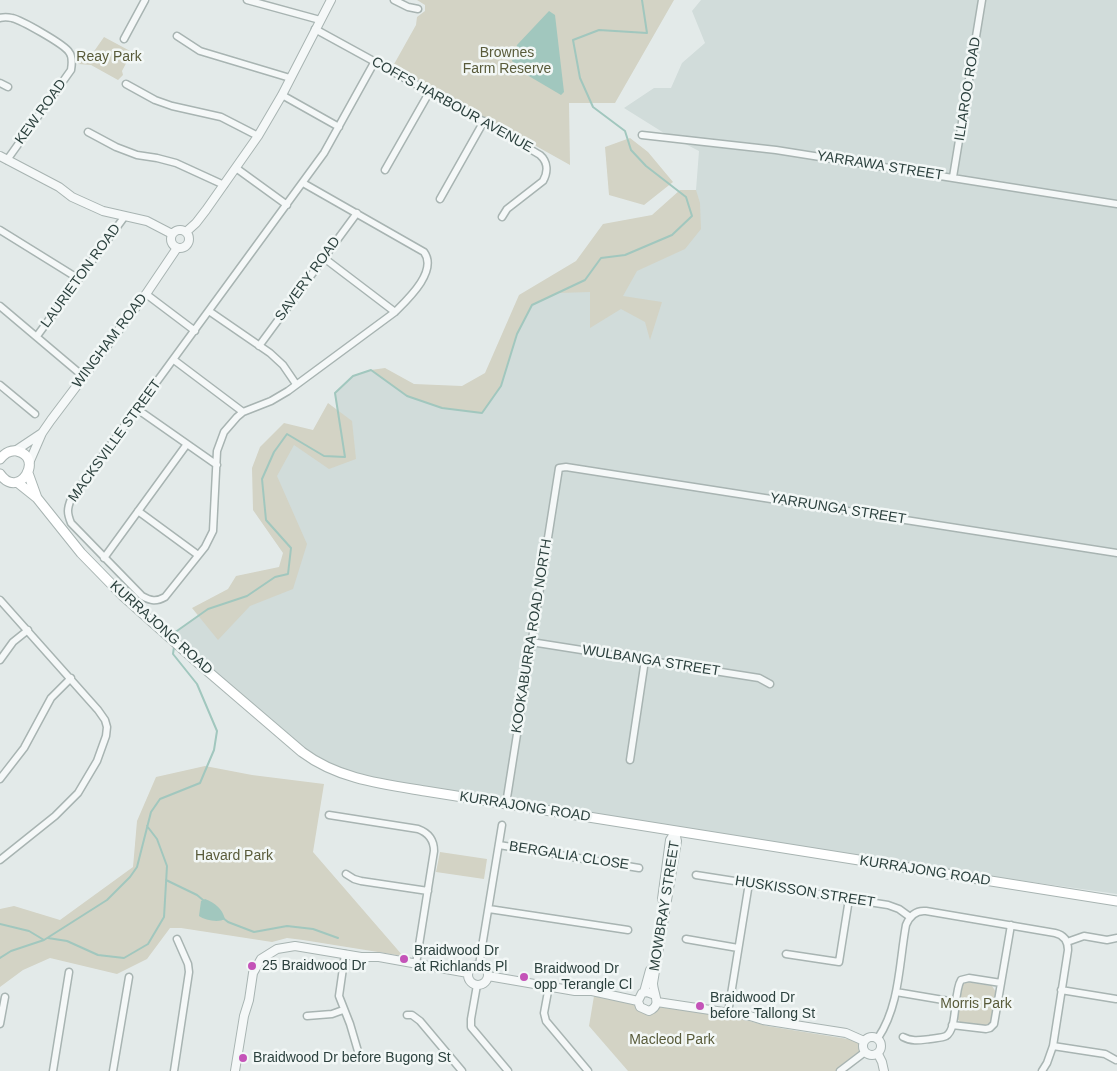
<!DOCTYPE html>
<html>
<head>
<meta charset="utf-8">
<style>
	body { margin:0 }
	canvas { display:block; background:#e3eae9 }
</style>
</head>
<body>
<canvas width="1117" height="1071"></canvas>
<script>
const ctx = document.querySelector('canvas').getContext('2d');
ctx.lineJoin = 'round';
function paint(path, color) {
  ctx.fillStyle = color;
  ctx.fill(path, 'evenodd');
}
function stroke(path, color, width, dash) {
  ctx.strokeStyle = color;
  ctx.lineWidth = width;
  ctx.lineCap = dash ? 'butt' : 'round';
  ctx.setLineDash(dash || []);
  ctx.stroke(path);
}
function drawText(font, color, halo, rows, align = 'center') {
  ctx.font = font + ' Helvetica,sans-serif';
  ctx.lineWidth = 5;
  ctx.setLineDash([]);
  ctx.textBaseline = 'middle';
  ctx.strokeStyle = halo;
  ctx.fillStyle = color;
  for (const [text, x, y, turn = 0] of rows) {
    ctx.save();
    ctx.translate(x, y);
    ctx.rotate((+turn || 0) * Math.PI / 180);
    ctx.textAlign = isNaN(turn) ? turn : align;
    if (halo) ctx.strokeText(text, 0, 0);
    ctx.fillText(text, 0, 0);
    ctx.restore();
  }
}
paint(new Path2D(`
	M701,0h416v894l-442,-62 -333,-58 -48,-29 -97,-83 -23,-29 34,-24 67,-32 16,-29 -25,-28 8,-68 67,-26 -6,-33 18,-17 18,-6 36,26 94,-10 16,-52 15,-29 27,-12 137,-103 3,-39 -35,-18 -40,-25 30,-20h17l11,-25 23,-20 -13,-32z`), '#d1dcda');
paint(new Path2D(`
	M417,0h257l-59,103h-46l1,62 -177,-99 23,-41 1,-8 8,-6v-6z
	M104,37l28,15 -10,19 1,4 -5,5 -27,-15 -13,-1v-5l12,-2z
	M630,138l18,14 25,30 -29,23 -35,-10 -4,-48z
	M680,190h16l4,13 1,26 -16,20 -48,22 -14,25 39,6 -12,38 -5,-18 -24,-13 -31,19v-36l-31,1 -27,12 -15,29 -16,52 -19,27 -40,-5 -35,-12 -36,-26 14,-2 29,16 48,2 23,-13 34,-78 57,-34 27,-37 49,-9z
	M328,403l24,18 4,38 -27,10 -35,-24 -17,31 30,68 -14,45 -43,17 -32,34 -26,-32 36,-19 8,-13 43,-9 4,-14 -30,-43 -1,-42 8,-21 24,-24 29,7z
	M205,766l47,9 72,9 -11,68 90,104 -100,-16 -16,-2 -15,4 -91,-14h-11l-23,31 -30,15 -67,-16 -27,12 -23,17v-78l14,-3 46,14 73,-53 4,-46 19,-44z
	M440,852l47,7 -3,20 -48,-7z
	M966,982l26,4 4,6 -5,31 -5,4 -25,-4 -5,-6 5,-30z
	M594,996l40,8 5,7 7,3 7,-1 8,-6 74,10 32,9 87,14 5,4 1,7 -24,20h-208l-39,-45z`), '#d3d3c5');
paint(new Path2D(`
	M549,11l6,4 9,77 -3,3 -39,-23 -10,-11 5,-16z
	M205,899c10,4 17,9 20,20 -7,4 -20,1 -26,-3l2,-15z`), '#a1c7be');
stroke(new Path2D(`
	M174,637v-4l34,-24 39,-13 28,-19 13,-3 3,-26 -25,-28 -4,-41 12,-27 13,-18 37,22 21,1 -10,-64 18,-17 18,-6 36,26 35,12 40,5 19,-27 16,-52 15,-29 53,-25 16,-22 24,-3 47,-20 20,-19 -6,-19 -40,-31 -15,-16 -6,-19 -32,-24 -13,-29 -7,-38 26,-10 48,3 -5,-33
	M166,880l31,15 6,5
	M223,918l5,4 26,10 33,-6 26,3 25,9
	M0,924l29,7 15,9
	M48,938l19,3 31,14 26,3 24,-14 16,-27 3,-51 -10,-27 -10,-13
	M0,958l11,-7 33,-11 63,-40 23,-23 7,-10 14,-55 9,-13 40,-16 14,-33 3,-19 -20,-47 -24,-30 1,-7`), '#a1c7be', 2);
const minor = new Path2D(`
	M247,0l73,20
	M394,0l14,7 10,2
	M0,18c3,-1 8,-1 12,0 9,2 52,26 57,34 4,5 3,12 2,18l-64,90
	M315,29l166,91 59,35c8,7 8,17 3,26l-36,28 -5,8
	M177,36l23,15 90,27
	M124,39l21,-39
	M0,83l8,4
	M126,84l29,16 17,6 49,11 37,19
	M282,95l57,32
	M88,132l28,15 21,8 20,3 19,5 48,22
	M642,135l134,15 341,54
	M236,168l51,37
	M385,170l45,-79
	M953,177l29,-177
	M303,183l121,69c14,19 -16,47 -29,60l-107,79 -17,10 -28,11 -6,5 -13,15 -7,19 -4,80 -8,16 -40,50c-9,5 -14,4 -23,-1l-71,-73c-4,-10 -4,-14 0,-24l253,-346 51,-92
	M440,199l44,-78
	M0,230l79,49
	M324,258l71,54
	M146,294l49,37
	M0,306l84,71
	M209,311l61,42 13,12 13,19
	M37,336l88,-120
	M259,346l98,-133
	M174,360l69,52
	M0,385l35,29
	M137,409l80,56
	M138,511l60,44
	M104,558l83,-114
	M0,600l98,110 7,10 2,7 -1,9 -9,25 -19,32 -23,23 -55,44
	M531,642l228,36 11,6
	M0,660l13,-18 15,-12
	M630,760l15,-100
	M0,779l24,-31 27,-50 20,-20
	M506,804l53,-336 7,-1 551,86
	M329,815l89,14c11,4 16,11 16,22l-18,113
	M499,845l140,23
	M346,874l8,5 7,2 67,10
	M696,875l192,30 11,4 11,8
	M489,909l139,21
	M686,939l52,9
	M1067,942l17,-6 23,4 10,-2
	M345,954l-6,42 11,28 10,34
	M786,954l53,8 10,-63
	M479,965l23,-140
	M477,985l-6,34v8l37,44
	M549,986l-5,27 2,8 42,50
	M1061,990l55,9
	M896,992l59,10
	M728,1013l21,-130
	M407,1015h5l8,6 42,50
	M307,1016l25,-2 11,-4
	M0,1024l5,-27
	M952,1025l34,4 4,-1 4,-4 17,-99
	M903,1037c9,5 18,3 27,2 5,-1 12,-1 16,-3 12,-7 7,-43 15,-56l8,-2 32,5
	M878,1038c22,-33 21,-75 28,-113 4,-10 10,-15 20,-14l129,22c9,2 13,8 13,17l-15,96 -6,17 -5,8
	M1053,1046l52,8 11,6
	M53,1071l16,-99
	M113,1071l16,-94
	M174,1071l15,-99 -1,-8 -11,-25
	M840,1071l25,-19`);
const tertiary = new Path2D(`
	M0,156l59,31 13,10 31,14 44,10 25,13
	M171 239a9 9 0 1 1 18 0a9 9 0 1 1-18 0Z
	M186,232l10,-9 10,-13 52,-74 24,-41 49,-95
	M15,451l27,-18
	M29,463l13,-30 9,-13 95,-126 31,-46
	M662,899l8,-59 5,-8
	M468 975a10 10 0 1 1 20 0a10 10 0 1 1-20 0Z
	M488,976l87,15h17l46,10
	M644,992l6,-22
	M655,995l-8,-3 -5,1 -4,8 2,6 9,4c14,-6 4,-17 4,-28l24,-142 -2,-9
	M657,1002l93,14 13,4 83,13 18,8
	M863 1046a9 9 0 1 1 18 0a9 9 0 1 1-18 0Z
	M878,1054l4,8 2,9
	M235,1071l9,-55 5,-16 4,-27 8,-14 16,-10 18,-3 66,11h18l89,16`);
const secondary = new Path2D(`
	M0,459c4,-5 10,-9 17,-8 28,6 2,50 -17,23
	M28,473l9,25
	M17,482l20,16 44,55 42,43 74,66 105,90c36,27 80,32 123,39l692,110`);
stroke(minor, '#a8b4b2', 9);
stroke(tertiary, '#a8b4b2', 10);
stroke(secondary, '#a8b4b2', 11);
stroke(minor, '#f5f8f8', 6);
stroke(tertiary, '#f5f8f8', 8);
stroke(secondary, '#fff', 9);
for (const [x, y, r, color] of [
	[404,959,5,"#c453b8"],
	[252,966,5,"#c453b8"],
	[524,977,5,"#c453b8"],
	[700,1006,5,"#c453b8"],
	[243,1058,5,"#c453b8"]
]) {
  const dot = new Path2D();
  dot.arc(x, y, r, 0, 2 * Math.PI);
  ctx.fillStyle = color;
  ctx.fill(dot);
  stroke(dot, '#f2f7f6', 2);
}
drawText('14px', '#595b3a', '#f2f7f6', [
	["Brownes",507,53],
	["Farm Reserve",507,69],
	["Reay Park",109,57],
	["Havard Park",234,856],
	["Morris Park",976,1004],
	["Macleod Park",672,1040]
]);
drawText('14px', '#2c413e', '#f2f7f6', [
	["ILLAROO ROAD",968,89,-81],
	["COFFS HARBOUR AVENUE",452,105,29],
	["KEW ROAD",41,112,-54],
	["YARRAWA STREET",880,166,9],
	["LAURIETON ROAD",81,276,-54],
	["SAVERY ROAD",308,279,-54],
	["WINGHAM ROAD",110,341,-53],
	["MACKSVILLE STREET",115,441,-54],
	["YARRUNGA STREET",838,509,9],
	["KURRAJONG ROAD",161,628,42],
	["KOOKABURRA ROAD NORTH",532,636,-81],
	["WULBANGA STREET",651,661,9],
	["KURRAJONG ROAD",525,807,9],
	["BERGALIA CLOSE",569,856,9],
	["KURRAJONG ROAD",925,871,9],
	["HUSKISSON STREET",805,892,9],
	["MOWBRAY STREET",665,906,-81]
]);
drawText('14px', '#2c413e', '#f2f7f6', [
	["Braidwood Dr",414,951],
	["at Richlands Pl",414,967],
	["25 Braidwood Dr",262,966],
	["Braidwood Dr",534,969],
	["opp Terangle Cl",534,985],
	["Braidwood Dr",710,998],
	["before Tallong St",710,1014],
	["Braidwood Dr before Bugong St",253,1058]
], 'left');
</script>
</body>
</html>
